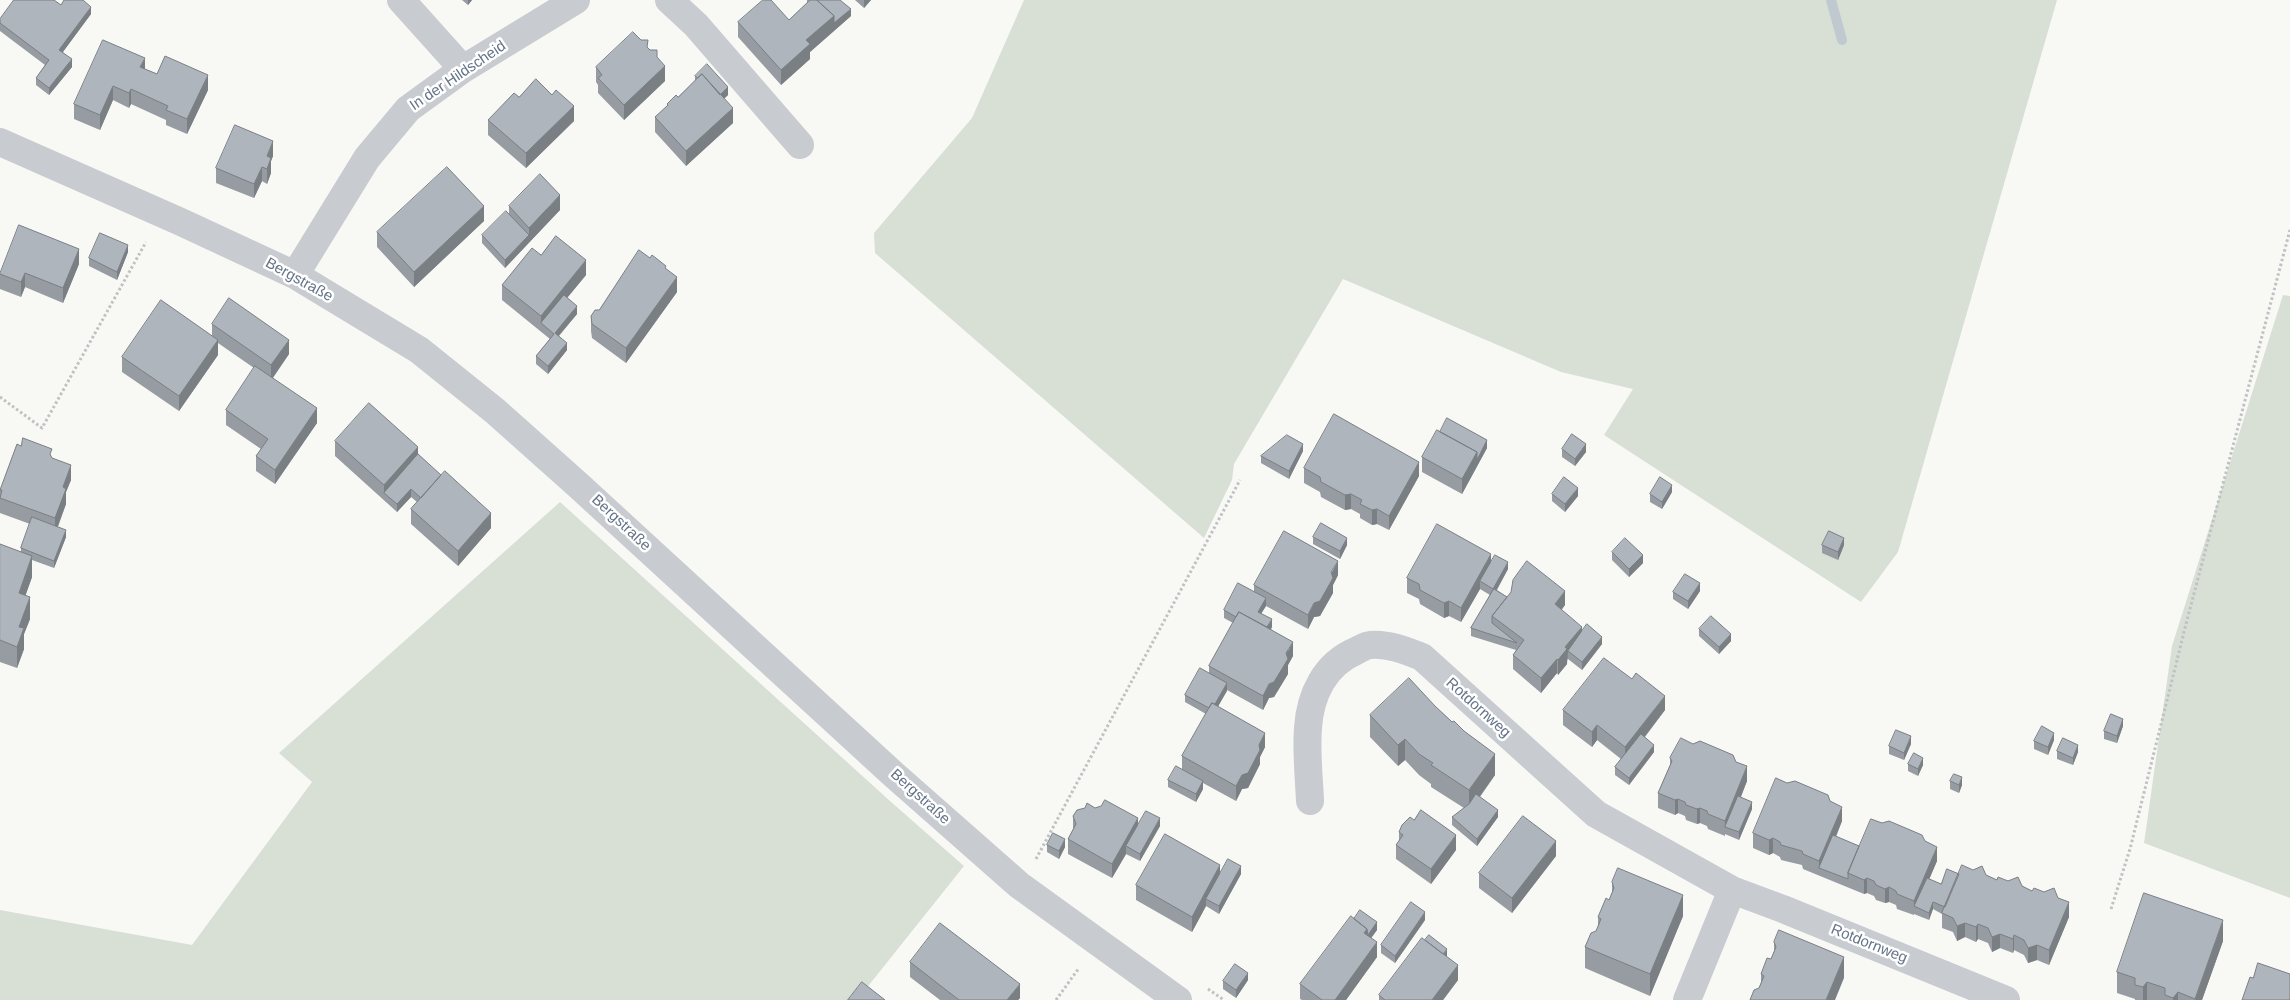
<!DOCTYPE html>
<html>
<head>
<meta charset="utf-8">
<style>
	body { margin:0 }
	canvas { display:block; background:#f8f8f5 }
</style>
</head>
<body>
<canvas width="2290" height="1000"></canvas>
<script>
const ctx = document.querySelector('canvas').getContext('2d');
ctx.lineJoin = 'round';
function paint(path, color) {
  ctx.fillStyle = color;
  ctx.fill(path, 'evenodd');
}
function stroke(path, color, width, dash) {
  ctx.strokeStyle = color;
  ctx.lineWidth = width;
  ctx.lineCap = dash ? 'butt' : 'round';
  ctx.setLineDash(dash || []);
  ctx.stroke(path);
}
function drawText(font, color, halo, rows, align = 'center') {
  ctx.font = font + ' Helvetica,sans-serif';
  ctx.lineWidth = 5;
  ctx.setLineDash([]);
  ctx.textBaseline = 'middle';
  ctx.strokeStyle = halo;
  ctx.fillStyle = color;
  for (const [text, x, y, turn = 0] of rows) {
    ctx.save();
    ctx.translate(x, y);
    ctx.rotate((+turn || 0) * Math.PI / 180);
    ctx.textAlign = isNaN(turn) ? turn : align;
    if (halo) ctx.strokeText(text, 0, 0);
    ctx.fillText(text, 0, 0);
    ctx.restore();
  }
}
paint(new Path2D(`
	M1024,0h1033l-159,552 -37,50 -257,-167 29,-46 -72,-17 -218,-93 -109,185 -2,16 -28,58 -329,-285 -1,-20 98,-115z
	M2283,295l7,1v602l-146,-55 28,-197z
	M560,502l330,299 74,65 -107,134h-857v-90l192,35 120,-163 -33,-29z`), '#d8e0d6');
stroke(new Path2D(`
	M1831,0l11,40`), '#bfc9cf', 10);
stroke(new Path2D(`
	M0,397l42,31 104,-186
	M1036,859l204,-379
	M2111,909l19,-60 56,-225 104,-394
	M1208,989l16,11
	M1056,1000l23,-32`), '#bfc1c4', 3, [2.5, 2.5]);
stroke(new Path2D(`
	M401,0l62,69
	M669,0l27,25 104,120
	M0,142l181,80 114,53 124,75 76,61 83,74 315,289 126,111 159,115
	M295,275l72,-117 41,-49 55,-40 113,-69
	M1310,801c-1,-24 -4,-49 -2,-73 2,-33 17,-64 48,-77 4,-2 10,-6 14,-6 18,-2 37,6 52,12l174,157 136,76 51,19 223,91
	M1687,1000l45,-110`), '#c8cbcf', 28);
paint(new Path2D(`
	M462,0h10l-4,5z
	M807,0h33l11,16 -41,36v7l-29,26 -43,-48v-15l51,-2 18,-17z
	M855,0h16l-7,8z
	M61,5l30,9 -28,38 9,15 -23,28 -13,-10v-7l9,-13 -45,-34v-12z
	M648,48l9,10 8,23 -41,39 -26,-27v-8l-2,-3v-15z
	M145,69l12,5 51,16 -21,44 -21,-9v-5l-35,-16 -2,4 -16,-8 -13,30 -26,-11v-15z
	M695,76l33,19 -4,4 9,24 -47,43 -31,-34v-15l12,-10v-3l11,-7 17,-16z
	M519,97l55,24 -48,47 -38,-33v-15z
	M273,156l-2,5v12l-4,11 -5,-3 -8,17 -38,-15v-15z
	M509,206l51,4 -55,58 -23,-25v-8l27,-21z
	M484,221l-70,66 -37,-40v-15z
	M128,252l-11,28 -28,-14v-8z
	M541,255l45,20 -19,23 10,16 -18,22 8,14 -19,24 -12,-10v-8l14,-17 -48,-39v-15z
	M79,264l-16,39 -38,-16 -4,10 -21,-8v-16z
	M666,270l11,22 -51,71 -34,-25 -1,-7v-15l8,-6z
	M212,324l77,30 -16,24 44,45 -42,61 -19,-13v-15l5,-7 -35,-24v-15l28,-42 -36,-25v12l-39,56 -57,-39v-15l90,-21z
	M1440,432l47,16 -25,46 -40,-22v-15z
	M335,441l83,13 73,74 -33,38 -47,-42v-15l6,-7 -6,-5 -14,15 -62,-56z
	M1562,449l24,3 -11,14 -13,-9z
	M1303,451l-14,28 -28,-16v-7z
	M52,458l19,22 -5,12v12l-8,23 8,10 -12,31 -22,-8v17l-7,19 5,23 -6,15v15l-7,19 -17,-6v-118l21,8v-4l9,-24 -30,-11v-23z
	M1304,468l115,8 -30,54 -12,-6 -5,1 -12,-7v-4l-9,-5 -6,1 -24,-13 -1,-5 -16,-9z
	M1672,492l-10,17 -12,-7v-8z
	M1552,494l26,2 -13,16 -13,-11z
	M1313,537l34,8 -7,14 -27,-15z
	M1822,545h22l-6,15 -16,-7z
	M1612,552l31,11 -14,14 -17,-17z
	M1491,562l17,7 -11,21 10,7 58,8 -4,5 21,22 20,12 -20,26 -14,-11 -1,1v4l-9,11 -1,-2 -16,20 -28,-24v-14l3,-5 -45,-14v-8l19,-33 -10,-6 -19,33 -12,-6 -5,2 -24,-14 -1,-5 -12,-6v-15z
	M1338,575l-5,10v8l-13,23 -6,1 -6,12 -42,-23 -5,7 11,14 -1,2 22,27 -5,9v9l-14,23 -5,1 -6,12 -36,-20 -9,16 47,41 -5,10v7l-12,24 -6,1 -6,12 -33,-18v6l-7,13 -28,-15v-7l14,-11v-13l24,-42 -21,-12v-7l24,-22v-7l24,-43 -9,-5v-8l30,-18v-7z
	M1700,591l-12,18 -15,-10v-7z
	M1699,629l32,12 -12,13 -20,-18z
	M1435,706l17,16 43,53 -15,22 18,20 -21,29 -25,-21v-8l12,-9 -33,-21v-3l-12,-9 -14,-15 -7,6 -28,-29v-22z
	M1563,710h102l-20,27 9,15 -25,33 -14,-10v-8l6,-8 -24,-19 -5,7 -29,-22z
	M2123,726l-6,17 -13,-4v-8z
	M2054,740l-6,15 -14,-6v-8z
	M1911,744l-7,16 -15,-6v-8z
	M2057,751l21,1 -5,13 -16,-6z
	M1670,758l66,4 11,19 -6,16 11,12 -13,31 -14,-6v2l-17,-7 -1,-3 -7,-3 -3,1 -11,-4 -1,-4 -7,-3 -3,2 -17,-7v-15l12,-28z
	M1908,764l15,1 -5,11 -10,-5z
	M1950,781l12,4 -3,8 -9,-4z
	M1830,801l12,20 -6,16 23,9 66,-5 12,20 -8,18 12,5 18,-10 27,1 11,5 25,6 10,5 26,7 11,19 -20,48 -12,-5 -9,3 -4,-8 -10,-5 -1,3 -13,-5 -8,4 -4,-9 -10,-4 -2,3 -11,-5 -8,4 -4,-9 -11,-4v-14l-9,-5 -4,11 -15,-6v1l-17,-6 -1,-4 -7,-3 -4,1 -9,-3 -2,-4 -7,-3 -3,1 -61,-25 -1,-4 -21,-5 -1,-3 -7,-4 -4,2 -16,-7v-15z
	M1095,808l43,17 22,1 -20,35 -14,-7 -14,24 -44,-24v-15l5,-9v-14z
	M1399,832l57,18 -25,34 -35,-25v-14l3,-4z
	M1047,845l18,2 -6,12 -12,-7z
	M1556,856l-44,57 -33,-25v-15z
	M1220,873l21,1 -22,40 -13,-8 -14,26 -56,-32v-15z
	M1612,882l71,34 -33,80 -65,-28v-21l11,-16 2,-4v-10l11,-17 3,-7z
	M1354,919l23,11 -6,8 6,19 -31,43h-44l-2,-1v-15z
	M1425,920l-30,43 -14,-10v-8z
	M2223,941l-21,59h-67v-1l-18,-6v-21z
	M1774,942l70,36 -85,10 2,-5v-9l10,-15 3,-7z
	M1447,957l11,23 -15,20h-64v-5z
	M910,962l110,36 -2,2h-78l-30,-23z
	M1248,980l-12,18 -13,-9v-8z`), '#969ca2');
paint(new Path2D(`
	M468,0h4l-4,5z
	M864,0h7l-7,8z
	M91,7v7l-32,43v-7z
	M851,9v7l-41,36v7l-29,26v-15l25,-30 28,-24z
	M145,58v15l-5,-6z
	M72,59v8l-23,28v-7z
	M665,66v15l-41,39v-15z
	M208,75v15l-21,44v-15z
	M113,86v14l-13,30v-15z
	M728,87v8l-11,10v-7z
	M131,89v15l-2,4v-15z
	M574,106v15l-48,47v-15z
	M733,108v15l-47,43v-15z
	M273,141v15l-2,5v12l-4,11v-28z
	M262,167v14l-8,17v-14z
	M560,195v15l-55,58v-8l24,-25v-7z
	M484,206v15l-70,66v-15z
	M128,245v7l-11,28v-8z
	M79,249v15l-16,39v-15z
	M586,260v15l-42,51 -3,-3v-7z
	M25,273v14l-4,10v-15z
	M677,277v15l-51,71v-15z
	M577,306v8l-22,26v-7z
	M218,340v15l-39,56v-15z
	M289,340v14l-18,26v-15z
	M567,343v7l-19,24v-8z
	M317,408v15l-42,61v-14z
	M1487,440v8l-25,46v-15l15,-27z
	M1303,444v7l-14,28v-8z
	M1586,444v8l-11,14v-7z
	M418,447v15l-34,31v-8z
	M1419,462v14l-30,54v-14z
	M71,465v15l-5,12v12l-11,29v-15l8,-31z
	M1672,485v7l-10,17v-7z
	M1578,488v8l-13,16v-8z
	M411,489v8l-14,15v-8z
	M1351,494v15l-6,1v-15z
	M1377,509v15l-5,1v-15z
	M491,513v15l-33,38v-15z
	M66,530v7l-12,31v-7z
	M1347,538v7l-7,14v-8z
	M1844,538v7l-6,15v-8z
	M1491,554v15l-11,12v8l-19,33v-14z
	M1643,555v8l-14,14v-8z
	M32,556v21l-13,37v-21z
	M1338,561v14l-5,10v8l-13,23 -6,1 -6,12v-14z
	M1508,562v7l-15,27v-7z
	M1700,583v8l-12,18v-8z
	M1565,591v14l-10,14v-15z
	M30,597v22l-6,15v15l-7,19v-21l2,-20z
	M1266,598v8l-8,13v-7z
	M1449,601v15l-5,2v-15z
	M1272,619v8l-8,13v-7z
	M1582,627v14l-14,10 -1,13 -9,11v-15l7,-13z
	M1731,634v7l-12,13v-7z
	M1602,637v7l-20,26v-8z
	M1293,642v14l-5,9v9l-14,23 -5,1 -6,12v-14z
	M1557,659v14l-16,20v-15z
	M1227,683v8l-15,26v-7z
	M1665,696v14l-40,52v-15z
	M2123,719v7l-6,17v-7z
	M1597,725v15l-5,7v-15z
	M1265,733v14l-5,10v7l-12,24 -6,1 -6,12v-15z
	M2054,733v7l-6,15v-8z
	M1911,736v8l-7,16v-7z
	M1405,739v21l-7,6v-21z
	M1654,745v7l-25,33v-7z
	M2078,745v7l-5,13v-7z
	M1495,754v21l-26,36v-21z
	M1923,758v7l-5,11v-7z
	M1747,766v15l-19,47 -3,-1v9v-15z
	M1962,777v8l-3,8v-8z
	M1203,781v8l-7,13v-8z
	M1678,799v14l-3,2v-15z
	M1752,802v7l-13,31v-8z
	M1842,807v14l-20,48 -3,-1v8v-15z
	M1700,808v15l-3,1v-15z
	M1498,810v7l-21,29v-7z
	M1138,818v15l-12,13v8l-14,24v-14z
	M1160,818v8l-20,35v-7z
	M1456,835v15l-25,34v-15z
	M1773,838v15l-4,2v-15z
	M1065,839v8l-6,12v-8z
	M1556,841v15l-44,57v-15z
	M1937,847v14l-20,47 -3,-2v9v-14z
	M1220,865v15l-14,19v7l-14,26v-15z
	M1241,866v8l-22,40v-8z
	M1867,878v15l-3,1v-14z
	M1889,887v15l-4,1v-14z
	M1683,895v21l-33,80v-22z
	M1933,902v7l-4,11v-7z
	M2069,902v15l-20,48v-15z
	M1425,912v8l-30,43v-7z
	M2223,920v21l-21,59h-7z
	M1377,922v8l-13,18v-15l3,-4z
	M1965,923v14l-8,4v-15z
	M1978,924v15l-2,3v-15z
	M2000,934v14l-8,4v-15z
	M2014,935v15l-1,3v-14z
	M1377,942v15l-31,43h-11z
	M2037,945v15l-9,3v-15z
	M1447,949v7l-7,10v-7z
	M1844,957v21l-9,22h-9z
	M1458,965v15l-15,20h-11z
	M1248,973v7l-12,18v-8z
	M2147,982v18h-4v-13z
	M1020,984v14l-2,2h-11z
	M2178,992v8h-5v-2z`), '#7a7f84');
const building = new Path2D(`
	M14,0h40l7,5 3,-5h19l8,7 -32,43 13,9 -23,29 -13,-10 13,-18 -49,-37v-4z
	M763,0h8l18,20 21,-20h7l17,16 -28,24 4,4 -29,26 -43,-48z
	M817,0h23l11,9 -17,14v-7z
	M633,32l8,8h7l-1,7 3,3h7v7l8,9 -41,39 -26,-27 4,-3 -6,-8z
	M103,40l42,18 -5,9 17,7 8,-18 43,19 -21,44 -21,-9 2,-4 -37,-17 -2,4 -16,-7 -13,29 -26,-11z
	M707,64l21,23 -8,8 -18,-21 -4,4 -3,-2z
	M702,74l31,34 -47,43 -31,-34 13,-12 -1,-1 9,-9 2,2z
	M536,79l16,16 4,-5 18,16 -48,47 -38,-33 26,-27 5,4z
	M235,125l38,16 -6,15 4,2 -4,11 -5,-2 -8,17 -38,-16z
	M447,167l37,39 -70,66 -37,-40z
	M540,174l20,21 -31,33 -20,-22z
	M506,211l23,24 -24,25 -23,-25z
	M19,225l60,24 -16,39 -38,-15 -4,9 -21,-8z
	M100,233l28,12 -11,27 -28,-14z
	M556,236l30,24 -45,56 -39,-31 30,-37 9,7z
	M639,250l11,8 2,-3 14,11 -1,2 12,9 -51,71 -34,-24 -1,-8 4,-6h4z
	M564,295l13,11 -22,27 12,10 -19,23 -12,-10 18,-22 -13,-11z
	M229,298l60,42 -18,25 -59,-41z
	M161,300l57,40 -39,56 -57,-39z
	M255,366l62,42 -42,62 -19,-14 12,-17 -42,-29z
	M369,403l49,44 -34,38 -49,-44z
	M1334,414l85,48 -30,54 -12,-7 -5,1 -12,-6 2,-4 -11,-6 -6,1 -24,-13 -1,-5 -16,-9z
	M1447,418l40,22 -10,20v-8l-37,-20z
	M1437,430l40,22 -15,27 -40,-22z
	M1572,434l14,10 -11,15 -13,-10z
	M1287,435l16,9 -14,27 -28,-15z
	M23,438l29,11 -2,5 2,4 19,7 -8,22 3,2 -11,29 -55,-20 2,-8h-2l17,-46 4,2z
	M418,454l23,21 -20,23 -10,-9 -14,15 -13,-11z
	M445,471l46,42 -33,38 -47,-42z
	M1564,477l14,11 -13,16 -13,-10z
	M1660,477l12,8 -10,17 -12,-8z
	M32,517l34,13 -12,31 -33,-13z
	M1321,523l26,15 -7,13 -27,-14z
	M1437,524l54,30 -30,54 -12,-7 -5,2 -24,-13 -1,-6 -12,-6z
	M1284,531l54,30 -7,11 2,6 -13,23 -6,2 -6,12 -54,-30z
	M1829,531l15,7 -6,14 -16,-7z
	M1625,538l18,17 -14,14 -17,-17z
	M0,544l32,12 -13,37 11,4 -11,30 5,1 -7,19 -17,-7z
	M1495,555l13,7 -15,27 -13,-8z
	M1527,561l38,30 -10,13 27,23 -17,20 2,2 -9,11 -1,-1 -16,19 -28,-23 11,-15 -32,-24 19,-24 2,-12z
	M1685,574l15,9 -12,18 -15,-9z
	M1238,583l28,15 -8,14 14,7 -5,8 -28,-15 -3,5 -12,-7z
	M1494,589l13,8 -15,19v7l25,20 -46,-15z
	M1239,612l54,30 -7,11 2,6 -14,23 -5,2 -6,12 -54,-30z
	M1711,616l20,18 -12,13 -20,-18z
	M1587,624l15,13 -20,25 -14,-11z
	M1604,658l28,21 4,-6 29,23 -40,51 -28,-22 -5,7 -29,-22z
	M1200,668l27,15 -12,21 -3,-1 -3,5 -24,-13z
	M1409,678l26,28 17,16 2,-1 10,10 31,23 -26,36 -38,-25 2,-2 -14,-9 -14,-15 -7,6 -28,-30z
	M1212,703l53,30 -6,12 1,5 -12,23 -6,2 -6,11 -54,-30z
	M2111,714l12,5 -6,17 -13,-5z
	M2042,726l12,7 -6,14 -14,-6z
	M1896,730l15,6 -7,17 -15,-7z
	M1641,734l13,11 -25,33 -14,-11z
	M1681,738l12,6 7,-3 33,14 3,7 11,4 -22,55 -17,-7 -1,-3 -7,-3 -3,1 -11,-4 -1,-3 -7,-3 -3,1 -17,-7 14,-32 -2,-3z
	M2063,738l15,7 -5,13 -16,-7z
	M1914,753l9,5 -5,11 -10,-5z
	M1176,766l27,15 -7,13 -28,-14z
	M1954,774l8,3 -3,8 -9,-4z
	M1776,778l11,5 8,-2 33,14 2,6 12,6 -23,54 -16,-7 -1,-3 -21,-6 -1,-3 -7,-4 -4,2 -16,-7z
	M1476,794l22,16 -21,29 -25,-22 17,-13z
	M1738,796l14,6 -13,30 -14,-5z
	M1105,800l33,18 -26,46 -44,-25 8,-15 -3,-8 4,-6 8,-2 2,-5 8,5 6,-2z
	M1421,810l35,25 -25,34 -35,-24 7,-10 -4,-3 3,-7 8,-8 4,3z
	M1146,811l14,7 -20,36 -14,-8z
	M1523,816l33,25 -44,57 -33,-25z
	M1871,819l11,4 7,-2 33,14 3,6 12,6 -23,54 -17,-7 -1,-3 -7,-4 -4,2 -9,-4 -2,-4 -7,-3 -3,2 -16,-7z
	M1053,833l12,6 -6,12 -12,-6z
	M1165,834l55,31 -28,52 -56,-32z
	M1833,835l26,11 -11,27v6l-29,-11z
	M1228,859l13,7 -22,40 -13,-7z
	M1962,865l11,5 9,-4 4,9 11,5 1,-3 10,4 10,-4 4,9 10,5 2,-3 10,4 10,-4 4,10 11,4 -20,48 -12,-5 -9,3 -4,-8 -10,-5 -1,4 -13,-5 -8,3 -4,-9 -10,-4 -2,3 -11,-4 -8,3 -4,-8 -11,-5z
	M1618,868l65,27 -33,79 -65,-27 6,-14 5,-2 5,-12 -3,-2 8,-19 3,2 5,-12 -2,-6z
	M1947,869l12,5 -14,33 -12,-5 -4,11 -15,-7 13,-28 14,6z
	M2144,893l79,27 -28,79 -17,-7 -5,6 -8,-3v-7l-18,-6 -4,5 -8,-2v-7l-18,-6z
	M1411,902l14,10 -30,44 -14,-11z
	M1360,910l17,12 -9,13 -1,-6 -13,-10z
	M1351,916l16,13 -3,4 13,9 -42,58h-13l-22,-16z
	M940,923l80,61 -13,16h-48l-49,-38z
	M1779,930l65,27 -18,43h-76l4,-10 5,-2 5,-12 -3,-2 6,-16 4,1 5,-12 -2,-5z
	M1429,935l18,14 -4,5 -18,-14z
	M1422,938l36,27 -26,35h-47l-6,-5z
	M2258,963l32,11v26h-48l8,-23 3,1z
	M1235,964l13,9 -12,17 -13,-9z
	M862,982l23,18h-37z`);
paint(building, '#aeb5bc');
stroke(building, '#7a7f84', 1);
drawText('15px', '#657488', '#fff', [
	["In der Hildscheid",458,76,-34],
	["Bergstraße",299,280,29],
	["Bergstraße",621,523,43],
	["Rotdornweg",1478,708,42],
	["Bergstraße",920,797,42],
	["Rotdornweg",1869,944,22]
]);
</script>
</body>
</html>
